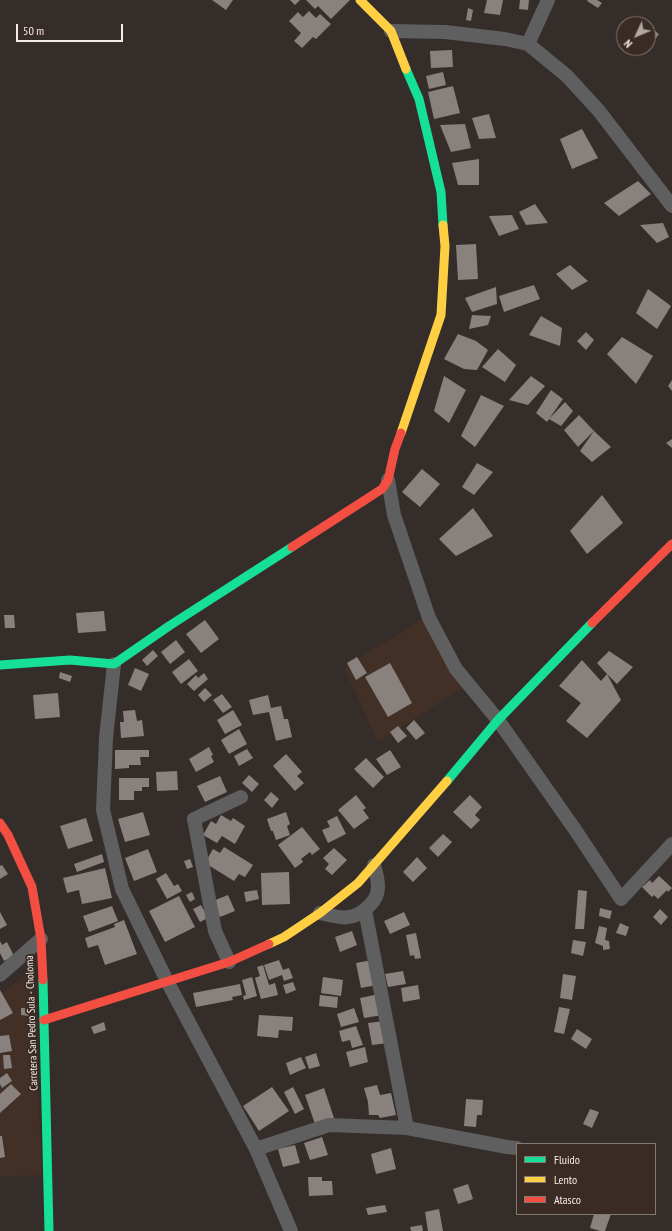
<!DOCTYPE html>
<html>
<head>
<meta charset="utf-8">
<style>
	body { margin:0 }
	#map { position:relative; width:672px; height:1231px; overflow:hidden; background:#352d2a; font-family:"PT Sans Narrow",sans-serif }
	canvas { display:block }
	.legend { position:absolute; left:516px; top:1143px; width:140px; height:72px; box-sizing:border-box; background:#3a2c25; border:1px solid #847872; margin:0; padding:5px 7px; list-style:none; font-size:12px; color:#f4ebe6 }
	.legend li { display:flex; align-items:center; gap:8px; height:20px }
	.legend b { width:20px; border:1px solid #847872 }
	.north { position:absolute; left:616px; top:16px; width:40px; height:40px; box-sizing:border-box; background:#3a2c25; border:1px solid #847872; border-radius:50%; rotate:226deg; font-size:11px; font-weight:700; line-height:16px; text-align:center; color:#f4ebe6 }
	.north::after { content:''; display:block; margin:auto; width:14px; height:18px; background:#b1a8a4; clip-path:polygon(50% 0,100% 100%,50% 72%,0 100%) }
	.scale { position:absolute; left:16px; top:24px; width:107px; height:18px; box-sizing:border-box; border:2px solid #f4ebe6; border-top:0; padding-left:5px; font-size:12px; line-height:14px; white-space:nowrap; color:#f4ebe6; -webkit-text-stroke:3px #3a2c25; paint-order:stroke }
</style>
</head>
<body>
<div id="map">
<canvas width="672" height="1231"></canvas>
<ul class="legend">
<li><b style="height:5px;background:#16e098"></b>Fluido</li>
<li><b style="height:5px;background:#ffcf43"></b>Lento</li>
<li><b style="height:5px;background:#f24e42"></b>Atasco</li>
</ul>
<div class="north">N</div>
<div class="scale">50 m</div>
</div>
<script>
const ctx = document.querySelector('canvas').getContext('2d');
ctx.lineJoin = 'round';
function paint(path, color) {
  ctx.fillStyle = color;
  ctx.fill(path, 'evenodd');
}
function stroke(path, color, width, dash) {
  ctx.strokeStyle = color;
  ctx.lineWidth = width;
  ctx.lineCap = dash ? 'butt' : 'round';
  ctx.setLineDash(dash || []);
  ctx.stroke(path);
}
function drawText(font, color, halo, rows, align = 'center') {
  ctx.font = font + ' "PT Sans Narrow",sans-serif';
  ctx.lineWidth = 4;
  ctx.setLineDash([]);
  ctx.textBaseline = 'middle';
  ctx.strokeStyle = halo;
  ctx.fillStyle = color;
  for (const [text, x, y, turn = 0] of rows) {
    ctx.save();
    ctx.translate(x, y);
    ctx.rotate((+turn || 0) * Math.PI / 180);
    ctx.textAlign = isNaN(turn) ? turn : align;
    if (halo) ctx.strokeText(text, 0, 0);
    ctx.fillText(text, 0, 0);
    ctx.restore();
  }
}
paint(new Path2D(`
	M423,618l40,69 -85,55 -34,-74z
	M33,969l9,206 -42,2v-183z`), '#423027');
paint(new Path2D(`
	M212,0h21l-7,10z
	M290,0h10l-5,5z
	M306,0h44l-19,19 -13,-13 -3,3z
	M487,0h16l-3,15 -16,-2z
	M520,0h9l-1,10 -9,-1z
	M588,0h9l5,3 -4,5 -11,-7z
	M468,8l5,2 -2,11 -5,-1z
	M309,11l7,7 4,-4 11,10 -15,15 -3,-2 -11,11 -8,-7 7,-8 -12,-12 9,-9 5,5z
	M648,26l11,8 -14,19 -6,-5h9z
	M452,50l1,17 -22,1 -1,-17z
	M443,72l3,13 -17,4 -3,-13z
	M453,86l7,27 -26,6 -6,-27z
	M489,114l7,24 -17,1 -7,-21z
	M465,124l6,24 -20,4 -11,-27z
	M582,129l16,29 -26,11 -12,-30z
	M479,159v26h-21l-6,-22z
	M638,181l13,13 -32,22 -15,-13z
	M535,204l13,19 -22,2 -7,-13z
	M512,215l7,14 -20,7 -10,-20z
	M663,223l6,14 -12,6 -17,-18z
	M476,244l2,35 -20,1 -2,-35z
	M570,265l18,16 -16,9 -16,-16z
	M534,285l6,14 -36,13 -5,-16z
	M496,287l1,17 -25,8 -7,-14z
	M648,289l23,17 -14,23 -21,-16z
	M472,315l19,1 -3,9 -19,4z
	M541,316l21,12 -2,18 -31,-11z
	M586,332l8,8 -8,10 -9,-9z
	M458,334l18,7 12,9 -11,20 -13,-1 -20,-10z
	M622,337l31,19 -17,28 -29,-30z
	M498,349l18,16 -11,17 -23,-15z
	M444,376l22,14 -17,33 -15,-12z
	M531,376l14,10 -17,19 -19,-5z
	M672,380v11l-4,-5z
	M551,390l12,9 -16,23 -11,-9z
	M481,395l23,11 -29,41 -14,-11z
	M565,402l8,9 -12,15 -12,-7z
	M579,415l15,16 -16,16 -14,-17z
	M594,431l17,16 -19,15 -12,-11z
	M672,439v9l-6,-5z
	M477,463l16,9 -19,23 -12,-8z
	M422,469l18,15 -20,23 -18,-15z
	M602,495l21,28 -36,31 -17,-23z
	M473,508l20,28 -37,20 -17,-17z
	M104,611l2,20 -28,2 -2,-20z
	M4,615h10l1,13h-10z
	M205,620l14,19 -18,14 -15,-19z
	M176,640l9,12 -15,12 -9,-12z
	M153,650l5,6 -11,10 -5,-6z
	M609,651l24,16 -16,17 -10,-10 14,26 -34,38 -21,-17 15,-18 -22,-17 23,-26 19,21 6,-7 -10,-11z
	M357,657l10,16 -11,7 -9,-17z
	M189,659l9,12 -17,13 -9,-12z
	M390,663l22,40 -24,14 -23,-40z
	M135,668l14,6 -8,17 -13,-6z
	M60,672l12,4 -2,6 -11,-4z
	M204,673l4,6 -14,12 -7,-7 9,-9 2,3z
	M205,688l7,7 -8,7 -6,-7z
	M58,693l2,24 -25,2 -2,-24z
	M222,694l10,13 -9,6 -10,-13z
	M268,695l3,13 10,-2 3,13h4l4,18 -16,4 -7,-29 -16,3 -4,-15z
	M135,710l2,11 5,-1 2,16 -23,2 -1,-16h4l-1,-11z
	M233,710l9,15 -17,9 -8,-14z
	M414,720l11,13 -9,7 -10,-12z
	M398,726l9,10 -9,7 -8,-11z
	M239,729l8,15 -18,10 -8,-14z
	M209,747l4,8 -2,1 3,6 -18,10 -7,-13z
	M247,749l6,9 -14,8 -5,-10z
	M115,750h34v7h-9l1,8h-12v3l-14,1z
	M390,750l11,17 -14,8 -11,-16z
	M286,754l16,18 -5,4 7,7 -9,8 -22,-25z
	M366,758l18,19 -11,11 -19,-19z
	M177,771l1,19 -21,1 -1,-19z
	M249,775l10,9 -7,8 -10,-9z
	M220,776l7,16 -22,10 -8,-16z
	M119,778h30v9h-7v4h-8v9h-15z
	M271,792l8,7 -7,9 -8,-8z
	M356,795l10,13 -3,2 6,8 -15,11 -16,-19z
	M470,795l12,12 -7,8 5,5 -9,9 -18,-17z
	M143,812l7,23 -25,7 -7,-23z
	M286,812l4,12 -3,2 3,9 -14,5 -3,-9h-2l-4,-12z
	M221,815l10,6 2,-3 12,8 -10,18 -13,-8 -5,7 -14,-8 8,-14 5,3z
	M337,816l9,18 -18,9 -6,-13 8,-3 -3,-6z
	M86,818l7,23 -25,8 -8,-23z
	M302,827l18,22 -8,6 -2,-3 -9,7 2,3 -8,6 -17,-23z
	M443,834l9,8 -14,15 -9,-9z
	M224,847l29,18 -8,12 -6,-3 -5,7 -29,-18 8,-14 7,4z
	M334,848l13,12 -15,15 -7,-6 4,-5 -6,-6z
	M148,849l9,23 -23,9 -9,-23z
	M102,854l2,8 -27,10 -3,-8z
	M417,857l10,11 -14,14 -10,-10z
	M190,859l3,8 -6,2 -3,-8z
	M2,865l6,9 -8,5v-13z
	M105,868l7,30 -30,6 -3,-14 -12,3 -4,-15z
	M289,872l1,32 -28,1 -1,-32z
	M166,873l8,13 4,-2 4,7 -15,8 -11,-20z
	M659,876l13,12 -4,4 -1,-2 -9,9 -4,-4 -2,2 -10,-10 8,-7 2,3z
	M257,890l2,9 -13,3 -2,-10z
	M578,890l9,1 -3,38h-9z
	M192,892l3,7 -5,3 -4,-7z
	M228,895l7,16 -15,6 -7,-16z
	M179,896l16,31 -30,15 -16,-31z
	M201,905l7,13 -8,4 -7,-13z
	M112,906l6,15 -29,11 -6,-16z
	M600,908l12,3 -2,8 -11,-3z
	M660,909l8,8 -7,8 -8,-8z
	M0,912l7,13 -7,4z
	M404,912l6,13 -20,9 -6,-13z
	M124,920l13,34 -32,11 -7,-20 -10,3 -3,-10 30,-11 -1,-3z
	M620,923l9,4 -3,9 -10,-3z
	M599,926l8,2 -2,12 4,1 1,8 -7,1v-4l-8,-3z
	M352,931l5,14 -17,7 -5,-15z
	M416,933l5,25 -6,1 -1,-4 -4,1 -4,-21z
	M573,940l13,2 -3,14 -12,-3z
	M0,941l2,4 5,-3 7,14 -10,5 -4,-8z
	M279,960l4,10 6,-2 4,10 -9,3 -2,-6 -13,5 -5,-15z
	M372,960l5,25 -16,3 -5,-25z
	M263,965l6,20 6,-2 3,12 -17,4 -6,-21 5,-2 -3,-9z
	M403,971l3,13 -18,3 -3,-13z
	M563,974l13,2 -4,24 -12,-2z
	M252,977l5,19 -13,4 -1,-4 3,-1 -4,-15z
	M323,977l20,3 -2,16 -20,-3z
	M293,982l3,8 -10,4 -3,-9z
	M240,984l2,11 -10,2 1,3 -37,7 -3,-14z
	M418,985l2,14 -17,3 -2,-14z
	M0,990l13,23 -13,7z
	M379,994l4,21 -19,3 -4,-20z
	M320,995l18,2 -1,11 -18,-2z
	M559,1007l11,2 -6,25 -10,-2z
	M21,1008h8v8l-8,-1z
	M354,1008l5,14 -18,5 -4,-13z
	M259,1015l34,2 -1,14 -13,-1 -1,8 -21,-2z
	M384,1021l4,22 -16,2 -4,-22z
	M104,1022l2,8 -12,4 -3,-7z
	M356,1026l7,19 -11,3 -2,-8 -8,2 -3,-11z
	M577,1029l15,10 -6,10 -15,-10z
	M9,1035l3,16 -12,2v-17z
	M365,1047l3,15 -18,5 -4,-15z
	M316,1053l4,13 -11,3 -4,-12z
	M3,1055h7l2,13 -8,1z
	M301,1057l5,11 -16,7 -4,-12z
	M7,1073l5,8 -10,7 -2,-4v-6z
	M11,1084l10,10 -21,19v-19z
	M377,1085l3,10 11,-2 5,22 -16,3 -2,-3h-9l-1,-13 -4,-14z
	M272,1087l17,24 -30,20 -16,-25z
	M293,1087l11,22 -9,5 -11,-22z
	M324,1088l10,30 -19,6 -10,-29z
	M466,1099l17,1 -1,15h-5l-1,12 -12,-1z
	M590,1109l9,3 -7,16 -9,-4z
	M0,1136h2l3,21 -5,1z
	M322,1137l6,18 -18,5 -6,-17z
	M295,1145l5,18 -17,4 -5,-18z
	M391,1148l5,21 -20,5 -5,-20z
	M308,1177h14v4h10l1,14 -24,1z
	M468,1184l5,15 -15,5 -5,-15z
	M385,1205l2,7 -19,3 -2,-7z
	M439,1209l4,22h-15l-3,-19z
	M594,1214h17l-6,17h-5l-10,-3z
	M422,1225l1,6h-12l-1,-4z`), '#89817e');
stroke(new Path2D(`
	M391,31l54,1 60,7 23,5 39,32 32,35 73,95
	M528,44l20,-44
	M388,480l6,35 35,103 27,51 42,51 78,111 45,68 51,-55
	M114,664l-8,74 -3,72 19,79 45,92 89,168 35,82
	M365,910l42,218
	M320,913c20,5 33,9 49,-7 6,-6 9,-11 9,-20 0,-7 -2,-14 -4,-21
	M229,962l-14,-31 -21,-112 47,-22
	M0,975l41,-36
	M256,1149l73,-24 78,3 100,19 10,1`), '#5e5f5e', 14);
stroke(new Path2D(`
	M406,69l13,30 22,93 2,33
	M0,665l70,-5 44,4 55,-38 123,-79
	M447,781l51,-61 94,-97
	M43,980l6,251`), '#16e098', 9);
stroke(new Path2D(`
	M360,0l31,31 15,38
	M401,433l40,-118 4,-69 -2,-21
	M269,944l15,-7 36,-24 38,-30 89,-102`), '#ffcf43', 9);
stroke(new Path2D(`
	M292,547l90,-58 6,-9 7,-31 6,-16
	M592,623l80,-79
	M0,823l8,12 24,52 9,52 2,41
	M44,1020l185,-58 40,-18`), '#f24e42', 9);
drawText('11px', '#f4ebe6', '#3a2c25', [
	["Carretera San Pedro Sula - Choloma",32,1023,-92]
]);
</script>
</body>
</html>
